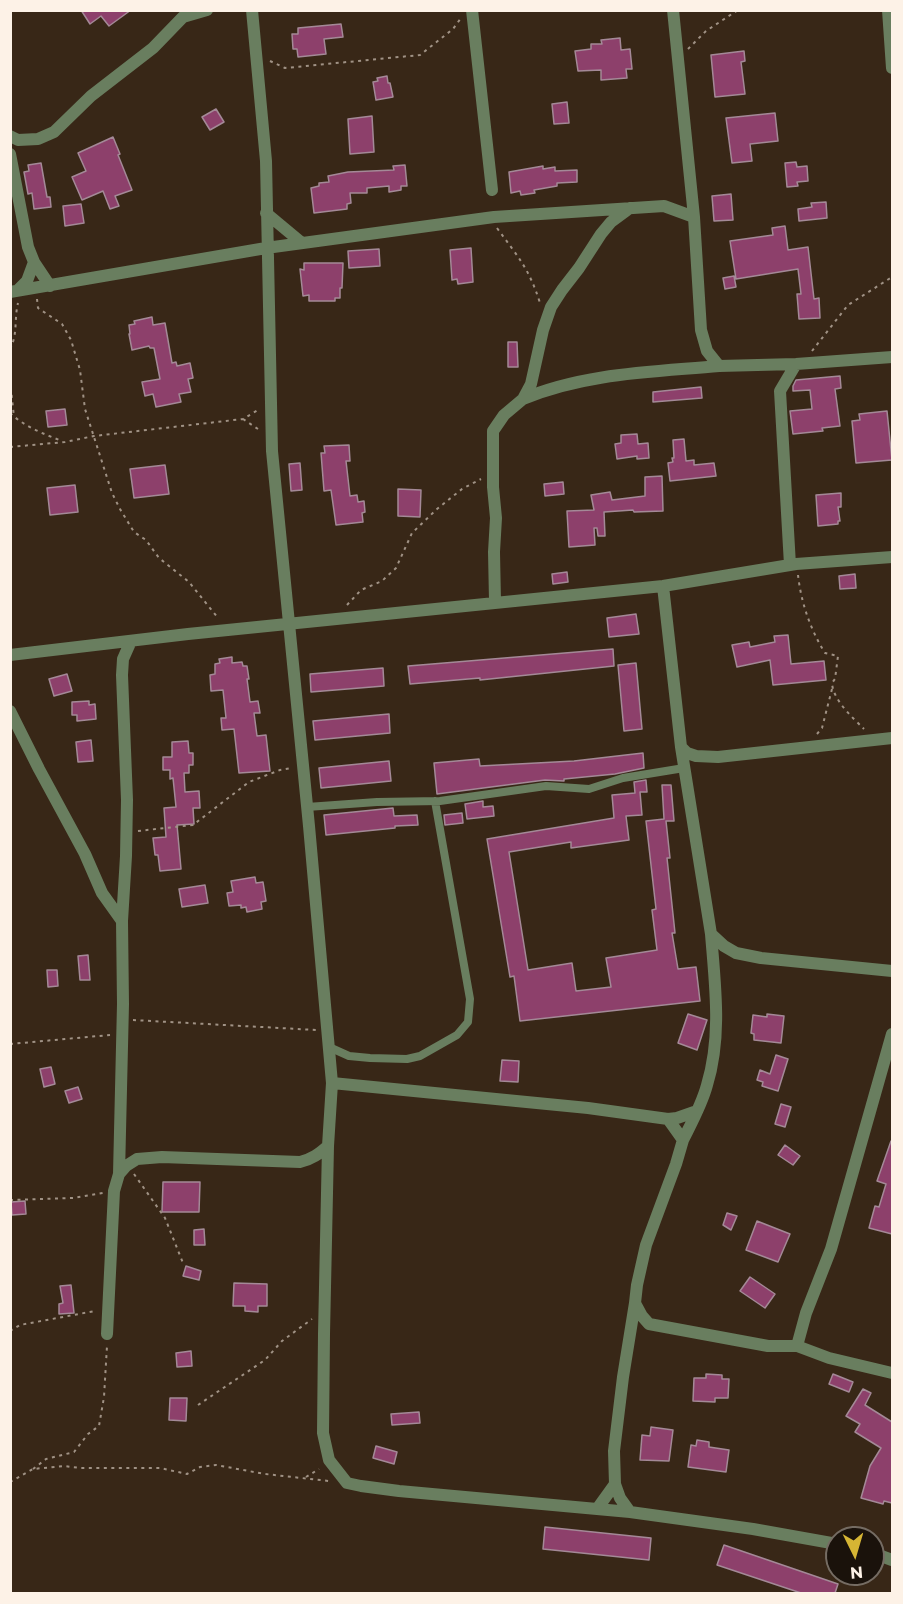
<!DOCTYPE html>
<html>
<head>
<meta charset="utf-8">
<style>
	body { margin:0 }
	#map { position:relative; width:903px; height:1604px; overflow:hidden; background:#382717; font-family:Montserrat,sans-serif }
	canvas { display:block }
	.frame { position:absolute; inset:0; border:12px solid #fdf2e7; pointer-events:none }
	.north { position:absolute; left:825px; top:1526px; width:60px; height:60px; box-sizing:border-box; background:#1a120b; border:2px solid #756c63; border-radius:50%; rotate:175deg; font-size:16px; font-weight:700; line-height:24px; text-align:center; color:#fdf2e7 }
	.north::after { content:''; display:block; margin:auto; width:21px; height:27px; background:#d6b534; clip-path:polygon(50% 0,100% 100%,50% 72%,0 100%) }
</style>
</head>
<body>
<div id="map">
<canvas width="903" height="1604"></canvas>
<div class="frame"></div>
<div class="north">N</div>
</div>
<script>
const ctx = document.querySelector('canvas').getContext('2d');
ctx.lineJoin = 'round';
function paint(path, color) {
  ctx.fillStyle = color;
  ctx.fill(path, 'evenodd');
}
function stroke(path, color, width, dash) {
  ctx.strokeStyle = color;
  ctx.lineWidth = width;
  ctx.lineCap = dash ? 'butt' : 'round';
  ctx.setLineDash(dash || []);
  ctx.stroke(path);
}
const building = new Path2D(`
	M81,10h50l-22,16 -8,-10 -11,8z
	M341,24l2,13 -19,2 2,15 -28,3 -1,-8h-4l-1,-15h6v-6z
	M620,38l1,12 9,-1 2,20h-6l1,9 -26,2v-10l-23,1 -3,-20 16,-2v-5h11l-1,-4z
	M744,51l1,10 -4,1 4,32 -30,3 -4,-42z
	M387,76l1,7h2l3,14 -17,3 -3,-18 5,-1 -1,-3z
	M567,102l2,21 -15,1 -2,-20z
	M216,109l8,13 -14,8 -8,-13z
	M775,113l3,28 -28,3 2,17 -20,2 -6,-45z
	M372,116l2,36 -24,2 -2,-35z
	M113,137l7,17 -2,1 14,35 -17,6 4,10 -9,3 -7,-18 -21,9 -10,-23 14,-6 -8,-18z
	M796,162l1,5 10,-1 1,15 -11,1 1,4 -11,1 -2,-24z
	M41,163l6,34h3l1,10 -17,2 -2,-16 -4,1 -4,-22 5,-1 -1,-6z
	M405,165l2,21h-6v4l-12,2v-6l-22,2v5h-17l1,10 -4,1v5l-33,4 -3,-25 8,-2v-3l10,-1 -1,-6 20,-4 46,-2 -1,-4z
	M543,166v3l12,-2v4l22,-1v12l-20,1v3l-23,4 1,3 -14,2 -1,-4 -9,2 -2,-21z
	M731,194l2,26 -19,1 -2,-25z
	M826,202l1,16 -28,3 -1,-12 14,-2 -1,-4z
	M81,204l3,19 -19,3 -2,-20z
	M785,226l3,24 20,-3 6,52 5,-1 1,20 -21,1 -2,-25h4l-3,-25 -62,10 -6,-38 43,-6 -1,-7z
	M471,248l2,34 -15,2 -1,-5 -5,1 -2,-30z
	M379,249l1,17 -31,2 -1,-17z
	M304,263h39l-1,25h-2v10h-5v3h-26v-6l-6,1 -3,-27 4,1z
	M734,276l2,11 -11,2 -2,-11z
	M152,317l1,8 12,-2 7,40 4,-1 1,4 13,-3 3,15 -5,1 3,13 -12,2 2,8 -25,5 -3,-13 -8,2 -3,-14 18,-3 -6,-31h-4l-1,-2 -17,4 -3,-16h1l-1,-9 6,-1 -1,-3z
	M508,342h9l1,25h-10z
	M840,376l1,12 -6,1 5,37 -18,2 1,3 -30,3 -3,-23 22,-2 -2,-19 -17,1v-5l3,-6z
	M701,387l1,11 -49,4v-10z
	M65,409l2,16 -19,2 -2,-16z
	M887,411l5,49 -36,3 -4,-42 8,-1 -1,-6z
	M637,434l1,10 10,-1 1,15 -12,1v-3l-20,3 -2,-15 6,-1v-8z
	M684,439l2,22 8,-1v5l20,-2 2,13 -46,5 -2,-18 5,-1 -1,-4h2l-1,-18z
	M349,445l1,16h-4l4,35 7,-1 1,7 6,-1 1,11 -3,1 1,9 -27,3 -5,-35 -7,1 -3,-38h4l-1,-7z
	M300,463l2,27 -11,1 -2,-27z
	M165,465l4,29 -35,4 -4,-29z
	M662,476l1,35 -29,1 -1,-2 -29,2 1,24h-7l-1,-8h-3l1,17 -26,2 -2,-36 27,-1 -3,-15 19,-3 2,8 33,-4v-19z
	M563,482l1,12 -19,2 -1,-12z
	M75,485l3,27 -28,3 -3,-27z
	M398,489l23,1 -1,27 -22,-1z
	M841,493v14h-3l2,14h-2v3l-20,2 -2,-31z
	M567,572l1,10 -15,2 -1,-10z
	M855,574l1,14 -16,1 -1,-13z
	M636,614l3,20 -30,3 -2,-19z
	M788,635l3,29 33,-3 2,19 -53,5 -3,-25 -33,7 -5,-22 17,-3 1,5 25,-5 -1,-6z
	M613,649l1,17 -134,14v-2l-70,6 -2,-18z
	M232,657v6l10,-1 1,4h4l2,13h-2l3,23 8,-1 2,12h-6l3,23 9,-1 4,36 -31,2 -5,-44 -12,1 -1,-12h5l-3,-28 -12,1 -1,-16 5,-1v-10l5,-1 -1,-4z
	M636,663l6,66 -18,2 -6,-66z
	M383,668l1,18 -73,6 -1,-18z
	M67,674l5,17 -18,5 -5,-17z
	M89,701v4l6,-1 1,15 -19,2v-6h-5v-13z
	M389,714l1,19 -75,7 -2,-19z
	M91,740l2,21 -15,1 -2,-20z
	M188,741l1,12h4v12h-4v8h-5l1,19 14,-1 1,17h-7l1,16 -17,1 4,44 -21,2 -2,-16h-3l-2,-17 13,-1 -2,-29 12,-1 -3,-29 -3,1v-9h-7v-13h9v-15z
	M643,753l1,15 -29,6 -51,5v2l-19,-1 -108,14 -3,-31 45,-4 1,7 94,-5z
	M389,761l2,20 -70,7 -2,-20z
	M646,780l1,12h-7l2,23 -16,1 3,24 -58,8v-6l-62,10 19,118 44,-7 4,28 35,-4 -5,-29 51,-8 -5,-40 4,-1 -10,-88 18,-2 -2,-34h9l3,36h-8l4,37h-3l8,75h-3l6,36 18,-2 4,34 -180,20 -6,-45 -4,1 -23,-138 127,-21 -2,-23 23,-2 -1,-11z
	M483,801v6l10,-1 1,10 -27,3 -2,-15z
	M393,808l1,8 23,-1 1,10 -23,1v2l-69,7 -2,-20z
	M462,813l1,10 -18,2 -1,-10z
	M255,877l1,6 7,-1 3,19 -5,1 1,7 -15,3 -1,-5 -5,1v-3l-12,1 -2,-13 6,-1 -2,-11z
	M205,885l3,18 -26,4 -3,-18z
	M88,955l2,25h-10l-2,-24z
	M47,970h10l1,16 -10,1z
	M688,1014l19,6 -10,30 -19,-7z
	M767,1014l17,2 -3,27 -27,-3v-6l-3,-1 2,-18 14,2z
	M776,1055l12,4 -10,32 -16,-5 1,-4 -6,-2 3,-10 10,4z
	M502,1060l17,1 -1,21 -18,-1z
	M51,1067l4,17 -11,3 -4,-18z
	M78,1087l4,12 -13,4 -4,-12z
	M781,1104l10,3 -6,20 -10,-3z
	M891,1141h1v93l-23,-6 6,-22 4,1 7,-23 -9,-3z
	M785,1145l15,11 -7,9 -15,-10z
	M163,1182h37l-1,30h-37z
	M25,1201l1,13 -14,1 -1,-13z
	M727,1213l10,3 -6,14 -8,-5z
	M757,1221l33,13 -12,28 -32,-12z
	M204,1229l1,16h-11v-15z
	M186,1266l15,5 -2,9 -16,-4z
	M750,1277l25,17 -10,14 -25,-17z
	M234,1283l33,1v22h-9v6l-13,-1v-5h-12z
	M71,1285l3,28 -15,1v-10l4,-1 -3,-17z
	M191,1351l1,15 -15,1 -1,-14z
	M706,1374l16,1v4h7l-1,19h-13v4l-22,-1 1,-23h12z
	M833,1374l20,8 -4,10 -20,-8z
	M863,1389l8,4 -6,12 27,17v81l-8,-2 -1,3 -22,-6 9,-32 11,-18 -26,-16 5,-8 -14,-8z
	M170,1398h17l-1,23 -17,-1z
	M419,1412l1,11 -28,2 -1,-11z
	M651,1427l22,3 -4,31 -29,-1 2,-25 8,1z
	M697,1440l12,2v5l20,3 -3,22 -38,-5 3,-22 5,1z
	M376,1446l21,6 -3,12 -21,-6z
	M545,1527l106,11 -2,22 -106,-11z
	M724,1545l114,39 -3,9h-34l-84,-28z`);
paint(building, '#8d406b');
stroke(building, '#a48997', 1.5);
stroke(new Path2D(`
	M688,49l18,-18 32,-21
	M270,61l15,7 135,-13 33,-26 8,-11
	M497,228c21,29 32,40 43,75
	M37,299l1,9 24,16 9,16 9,30 5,39 27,84 8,16 14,23 12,8 13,18 30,24 29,36
	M10,349c8,-15 4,-30 8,-46
	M812,351l36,-46 44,-28
	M10,380l4,37
	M10,413c15,14 34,21 52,28
	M243,419l18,12
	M10,447l55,-5 29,-6 149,-17 15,-9
	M798,575c3,27 12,54 27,78l13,3 -3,23 -3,4c1,17 20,34 32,46
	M347,605l14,-15 21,-9 14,-13 16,-35 25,-24 25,-20 19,-10
	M817,734l5,-6 10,-39
	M138,831l55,-6 56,-43 31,-12 12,-2
	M133,1020l183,10
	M10,1044l100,-9
	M134,1174l31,44 18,45
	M10,1200l63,-2 30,-5
	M10,1331l10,-6 75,-14
	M198,1405l67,-45 17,-19 30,-22
	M33,1469l13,-10 28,-7 14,-18 11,-8 5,-29 3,-51
	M306,1477l13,-8
	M10,1482l23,-13 31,-3 17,2h79l27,6 13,-7 16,-2 49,9 64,7`), '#a09285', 2, [3, 4.5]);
stroke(new Path2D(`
	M307,807l70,-5 63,-1 106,-15 43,3 34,-11 61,-10
	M329,1047l20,9 21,2 37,1 13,-3 37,-21 11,-13 2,-23 -35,-198`), '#697e5f', 8);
stroke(new Path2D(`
	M252,10l14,151 6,290 37,375 23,257 -4,63 -4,188 -1,99 6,27 18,23 14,3 38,5 231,21 123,17 84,15
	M472,10l20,180
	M673,10l21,207 7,113 6,21 12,15 77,-2 96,-7
	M888,10l4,58
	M10,136l8,4 20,-1 16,-7 37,-36 62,-48 30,-31 24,-7
	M10,154l18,93 6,15 16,24
	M266,213l36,30
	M17,291l10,-10 7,-19
	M10,292l256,-44 228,-31 170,-11 30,11
	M523,399c61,-26 131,-27 196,-33
	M790,565l-10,-174 16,-27
	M663,586l18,161 6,6 9,3 22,1 174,-19
	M495,601l-1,-49 2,-34 -3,-31v-56l11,-16 19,-16 8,-15 12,-54 8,-23 11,-17 17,-22 22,-34 10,-12 19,-14
	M10,655l178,-21 475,-48 133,-22 96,-7
	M10,711l29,58 46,85 17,39 20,28
	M681,747l30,187 13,12 12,7 25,5 131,13
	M332,1083l256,25 80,11 15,21 -7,24 -30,81 -9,40 -2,18 7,13 7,8 119,22h29l32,12 63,15
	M668,1119l9,-1 20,-7
	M683,1140c9,-18 19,-36 24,-55 15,-49 8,-100 4,-151
	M119,1174l7,-8 11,-7 25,-2 138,5c12,-3 19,-8 28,-16
	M107,1334l7,-143 5,-17 4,-170 -1,-83 4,-65 1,-56 -5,-125 1,-16 8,-18
	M797,1346l9,-33 25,-64 61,-215
	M597,1509l18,-25
	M630,1512l-10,-14 -5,-14 -1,-33 9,-74 12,-74
	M873,1553l19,7`), '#697e5f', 12);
</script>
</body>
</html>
